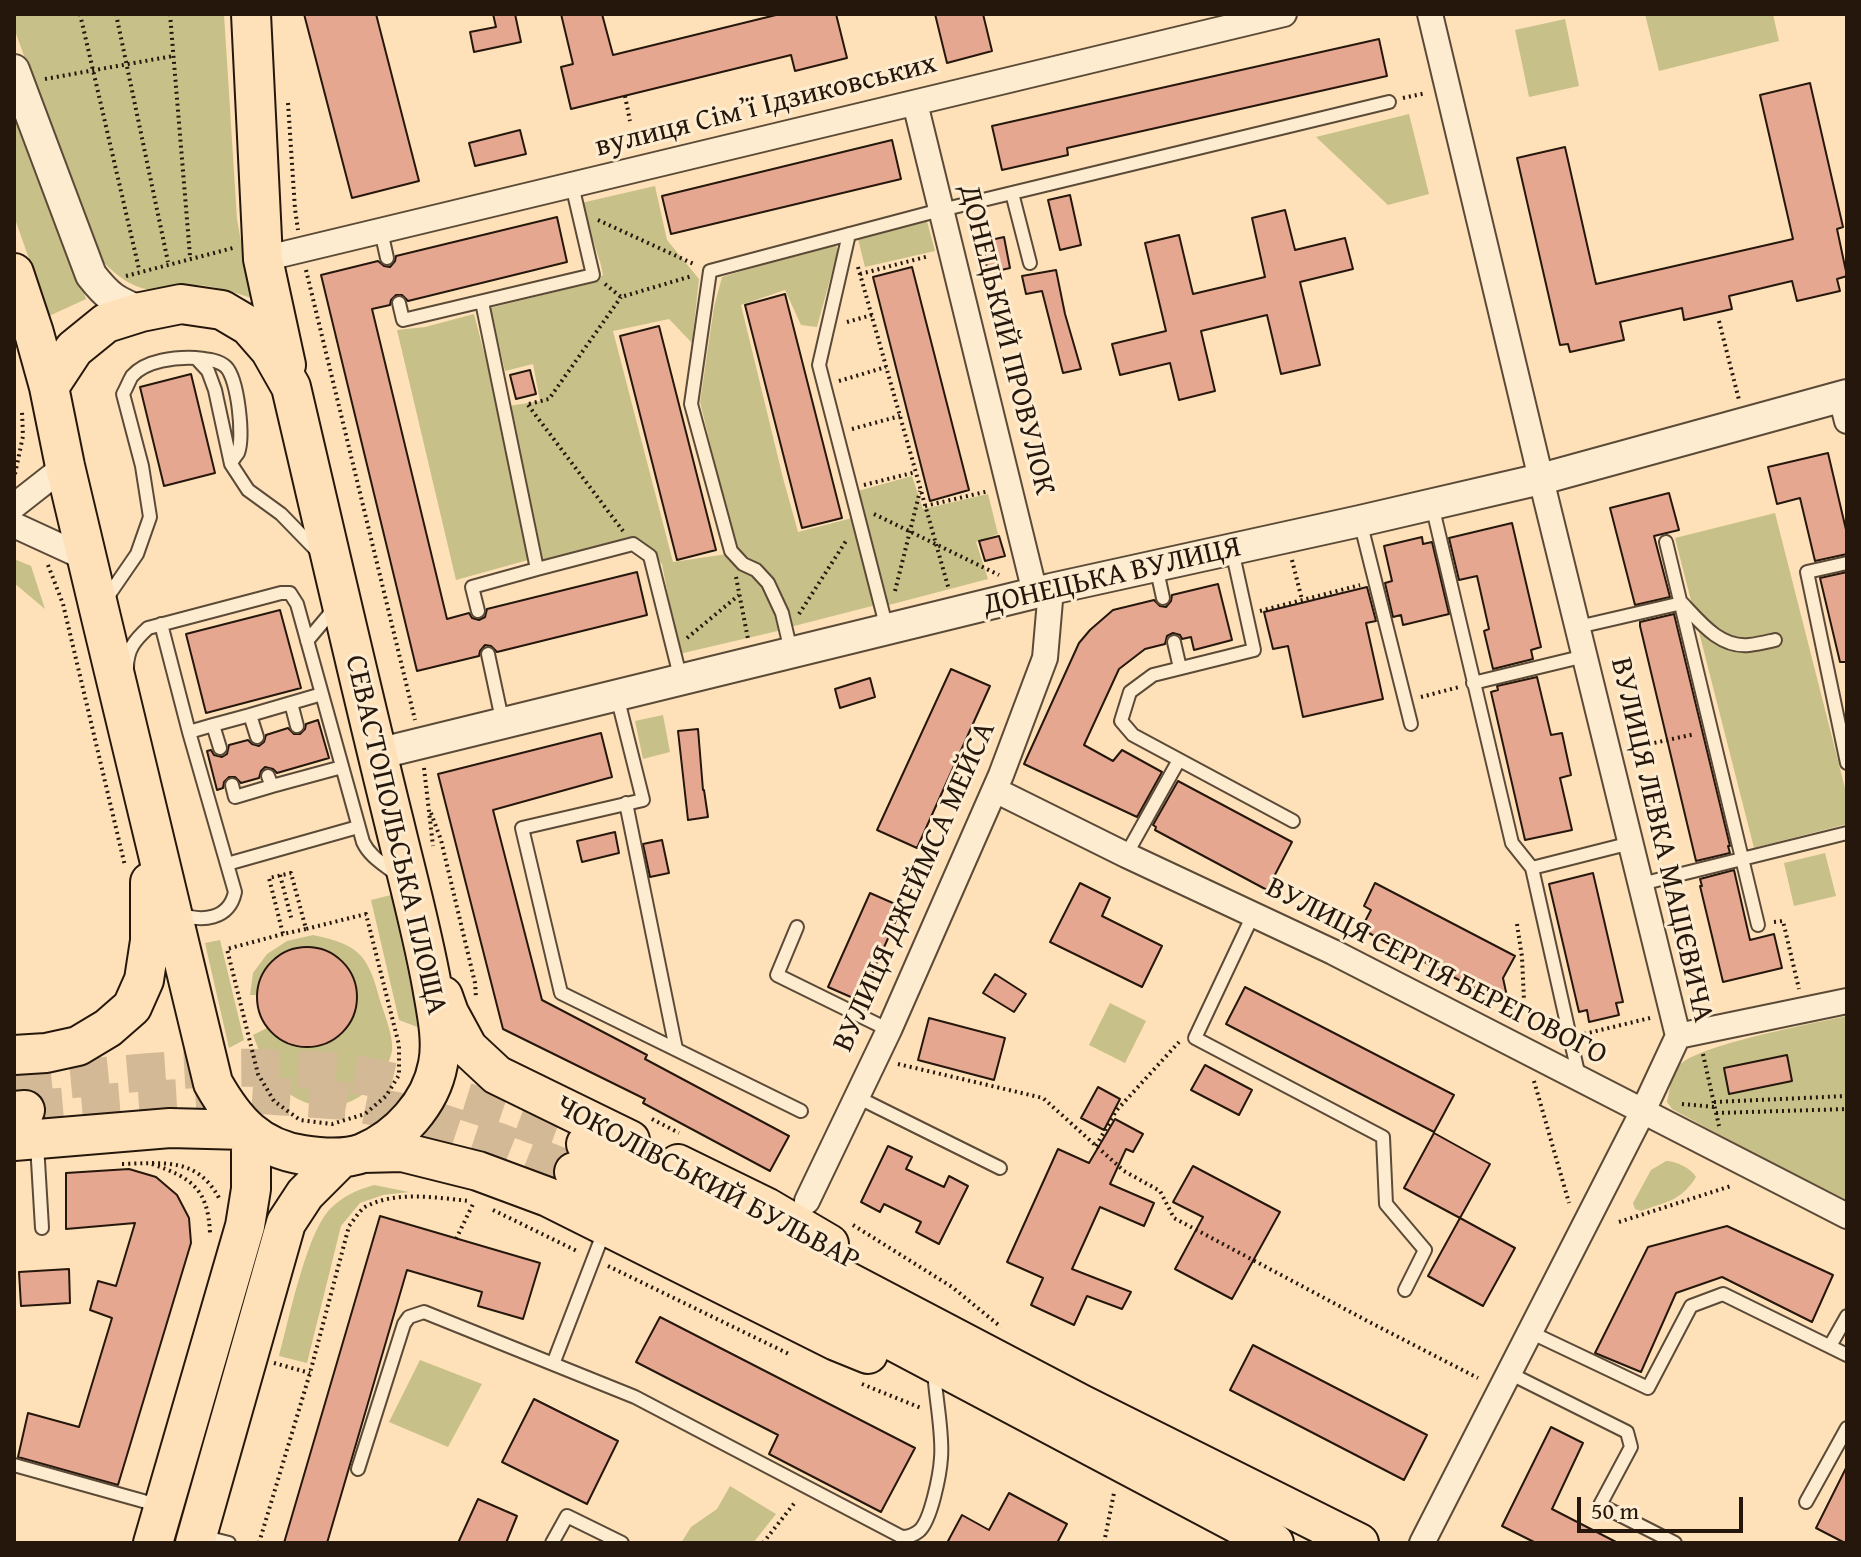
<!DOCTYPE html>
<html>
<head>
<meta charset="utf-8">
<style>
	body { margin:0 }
	#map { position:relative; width:1861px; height:1557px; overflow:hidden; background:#fee1b8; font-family:"Gentium Book Plus",serif }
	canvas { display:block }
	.frame { position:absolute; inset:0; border:16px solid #25170c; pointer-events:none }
	.scale { position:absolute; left:1577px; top:1497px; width:166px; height:36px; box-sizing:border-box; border:4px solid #25170c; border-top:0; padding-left:10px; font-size:24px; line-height:28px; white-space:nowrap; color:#25170c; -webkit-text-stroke:6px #feecd1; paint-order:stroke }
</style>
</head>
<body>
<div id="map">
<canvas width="1861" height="1557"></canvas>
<div class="frame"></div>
<div class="scale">50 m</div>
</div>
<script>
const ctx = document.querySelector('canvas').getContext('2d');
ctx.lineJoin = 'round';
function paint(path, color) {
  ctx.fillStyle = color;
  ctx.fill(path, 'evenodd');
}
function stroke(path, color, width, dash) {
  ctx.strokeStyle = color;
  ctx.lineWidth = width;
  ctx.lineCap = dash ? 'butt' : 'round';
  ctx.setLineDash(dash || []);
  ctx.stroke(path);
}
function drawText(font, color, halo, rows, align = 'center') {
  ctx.font = font + ' "Gentium Book Plus",serif';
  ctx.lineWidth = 6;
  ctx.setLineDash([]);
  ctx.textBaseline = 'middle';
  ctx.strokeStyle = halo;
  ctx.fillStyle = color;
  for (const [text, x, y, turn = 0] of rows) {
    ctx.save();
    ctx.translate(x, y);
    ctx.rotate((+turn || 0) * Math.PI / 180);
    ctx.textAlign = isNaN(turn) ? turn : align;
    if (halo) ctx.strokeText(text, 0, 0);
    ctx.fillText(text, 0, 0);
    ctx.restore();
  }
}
paint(new Path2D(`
	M14,14h210l13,205 14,79c-18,-6 -35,-12 -55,-13 -11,0 -22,3 -32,5 -31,3 -51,-17 -70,-38l-80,-224z
	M1645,14h128l6,27 -120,30z
	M1565,19l14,67 -50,11 -14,-67z
	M14,97l72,202 -37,17 -35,-100z
	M1409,114l20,80 -41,11 -72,-68z
	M655,186l12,54 32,39 -7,64 -23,-24 -56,12 60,231 54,-8 26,18 9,12 20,46 -103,24 -17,-90 -24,-23 -96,20 -33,-155 31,-5 -7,-37 -28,7 -15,-63 101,-25 12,-8 -2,-10 -20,-62z
	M927,221l8,30 -70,16 -7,-28z
	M835,243l3,7 -21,77 -16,-2 -16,-35 -44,15 42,173 15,54 54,-14 24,87 -86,22c-5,-20 -11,-45 -27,-59 -8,-8 -18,-12 -27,-19l-36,-147 14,-95 8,-30z
	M474,314l14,54 40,192 -72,20 -59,-250 28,-3z
	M912,476l11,33 65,-15 10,40 -22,8 12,37 -103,27 -31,-114z
	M1775,513l72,283v28l-93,24 -79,-310z
	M14,559l17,7 14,43 -31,-26z
	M663,715l7,37 -27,7 -8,-38z
	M1825,853l11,43 -42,10 -10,-43z
	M391,895l29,133 -21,-8 -28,-120z
	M313,935c44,9 55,19 66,62 4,14 15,39 13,54 -2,10 -7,19 -13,27 -22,31 -61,37 -91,15 -19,-14 -27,-37 -35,-58l16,-8c36,45 106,4 85,-49 -20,-50 -93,-36 -96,17h-8l3,-22 14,-19 20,-13z
	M220,940l24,100 -15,8 -24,-105z
	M1110,1003l36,18 -21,42 -36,-18z
	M1847,1016v184l-94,-47 -81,-44 -5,-7c3,-13 4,-26 12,-36 16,-21 137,-43 168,-50z
	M1666,1161c10,0 25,7 30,16 -16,25 -29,24 -55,34l-6,-2 -2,-6 18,-33z
	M374,1185l35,7 -26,3 -23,8 -19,23 -34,137 -28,-7c10,-36 27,-122 51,-147 13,-13 27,-19 44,-24z
	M420,1360l62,24 -34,63 -59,-25z
	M730,1486l46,28 -23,29h-72l10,-16 26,-18z`), '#c8c089');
const building = new Path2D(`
	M304,14h72l43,167 -67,17z
	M493,14h22l6,28 -47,10 -4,-20 26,-5z
	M561,14h41l11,41 167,-41h56l11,44 -52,13 -4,-16 -220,54 -10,-42 12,-3z
	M935,14h48l9,37 -45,12z
	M1379,39l8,37 -320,72 1,7 -66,15 -10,-44z
	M1810,83l33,144 -6,2 10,47 -10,3 3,12 -43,10 -5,-20 -63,15 3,13 -48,11 -2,-12 -62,14 4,18 -54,12 -2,-8 -8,1 -43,-187 48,-11 31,137 197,-45 -33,-144z
	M520,130l6,24 -51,12 -6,-23z
	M892,140l9,39 -230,55 -9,-38z
	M1070,195l11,50 -21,5 -12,-50z
	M1285,210l10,40 50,-12 8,31 -53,13 20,83 -39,9 -14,-59 -66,16 14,60 -36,9 -9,-37 -50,12 -8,-31 54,-13 -21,-88 34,-8 14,59 72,-17 -13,-59z
	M557,217l10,45 -159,39 -6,-6h-6l-5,5 -1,5 -18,4 75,310 22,-6 3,5 7,2 6,-3 2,-8 150,-37 10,43 -150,37 -6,-6 -6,-1 -5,6 -1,5 -62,15 -96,-396 57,-14 6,5 6,1 5,-6 1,-5z
	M1004,237l6,31 -22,5 -6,-31z
	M912,267l57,223 -39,11 -57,-224z
	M1056,270l9,44 16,55 -18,4 -21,-82 -16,3 -4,-18z
	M785,294l57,224 -40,10 -57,-223z
	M659,326l57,224 -39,10 -57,-224z
	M530,370l6,24 -20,5 -6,-24z
	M191,374l24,99 -51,13 -24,-99z
	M1828,453l19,81v20l-32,7 -15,-63 -23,6 -9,-37z
	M1669,493l10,37 -25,6 16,61 -35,8 -25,-97z
	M1512,523l29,124 -10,3 2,9 -40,10 -9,-38 5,-2 -12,-53 -18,4 -10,-42z
	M999,536l6,20 -20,5 -6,-20z
	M1422,537l1,7 9,-2 17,72 -46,11 -2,-10 -8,2 -8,-34 7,-2 -8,-35z
	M1847,572v90h-7l-20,-84z
	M1218,584l14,56 -38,10 -3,-13 -9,2 -2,-4 -7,-2 -6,3 -2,8 -20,5 -26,20 -35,76 29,16 9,-11 40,22 -25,45 -113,-53 55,-121 11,-13 23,-20 41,-10 6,6 6,1 5,-6 1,-6z
	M1367,587l9,34 -10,2 17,76 -80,18 -15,-71 -15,3 -9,-37z
	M280,610l21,78 -95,25 -20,-79z
	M1674,614l56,232h-2l2,7 -34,8 -56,-235v-4z
	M951,669l39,17 -73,162 -40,-18z
	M1537,677l14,58 11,-2 9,42 -11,3 12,52 -47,10 -34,-148 7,-2 -1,-4z
	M870,678l5,19 -35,11 -5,-19z
	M318,720l11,38 -52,15 -4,-4 -8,-2 -4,4 -2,7 -18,5 -6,-6h-6l-5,5 -1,6 -6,2 -10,-39 4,-1 3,5 8,2 5,-3 2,-9 19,-5 4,4 7,2 5,-4 2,-7 22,-7 6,6h6l5,-5 1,-5z
	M698,729l5,61h1l4,27 -20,3 -10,-89z
	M601,733l11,44 -119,33 49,190 105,55 -2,4 144,77 -19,35 -127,-68 2,-4 -142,-70 -65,-255z
	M1178,781l114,61 -25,48 -112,-60 1,-3 -3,-2z
	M615,832l4,21 -37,9 -5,-21z
	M662,840l7,33 -19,4 -7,-33z
	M1734,870l16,70 24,-6 8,34 -59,14 -23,-96h2l-2,-7z
	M1593,873l30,129 -7,1 3,12 -30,7 -2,-12 -8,2 -30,-128z
	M1080,883l30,15 -8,18 60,30 -20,41 -92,-45z
	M1375,883l140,73 -12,22 6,28 -148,-77 10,-19 -7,-4z
	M870,893l32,14 -42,94 -32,-14z
	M257 997a50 50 0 1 1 100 0a50 50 0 1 1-100 0Z
	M995,974l31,20 -12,18 -31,-19z
	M1245,987l209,108 -20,37 -208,-108z
	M929,1018l76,20 -11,42 -76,-20z
	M1787,1055l5,26 -63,13 -5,-26z
	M1205,1065l47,25 -13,25 -48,-25z
	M1098,1087l22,12 -16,31 -23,-12z
	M1115,1119l28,15 -10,18 -7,-3 -16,35 44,19 -10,23 -44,-19 -28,62 59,23 -9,17 -35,-13 -13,29 -43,-20 12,-27 -36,-16 51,-113 31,14z
	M1434,1133l56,31 -30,54 -56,-30z
	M888,1146l24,11 -6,12 38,18 5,-11 19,10 -29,58 -23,-12 5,-10 -37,-18 -4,8 -19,-10z
	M1193,1166l87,46 -48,87 -57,-30 28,-52 -30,-15z
	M129,1169l27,8 21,18 12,23 2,25 -73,242 -100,-28 10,-44 51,14 33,-109 -22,-8 8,-29 18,5 19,-63 -69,6v-56z
	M380,1216l160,47 -17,56 -45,-13 4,-14 -75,-22 -80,273h-43z
	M1460,1218l55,30 -32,58 -55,-30z
	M1727,1226l106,49 -21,47 -90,-45 -46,16 -35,79 -46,-19 53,-106z
	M69,1269l1,34 -49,3 -2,-34z
	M660,1317l255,131 -34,64 -112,-58 9,-19 -142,-73z
	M1253,1345l174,90 -23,45 -174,-90z
	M534,1399l84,42 -31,63 -85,-42z
	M1551,1427l32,16 -31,66 66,34h-82l-34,-17z
	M1847,1466v77h-2l-29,-15z
	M1009,1493l58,31 -10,19h-110l15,-28 27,15z
	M478,1499l39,17 -11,27h-48z`);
paint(building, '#e6a791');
stroke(building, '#25170c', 2);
stroke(new Path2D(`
	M14,1085c92,-9 186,-21 279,-16 18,1 37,1 54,4 83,13 161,42 239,71
	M25,1110l103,-9 117,-7 101,7 75,15 78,26 75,30`), '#d3b996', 38, [38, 19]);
const service = new Path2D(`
	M1012,193l18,70
	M381,231l6,27
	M849,234l-30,131 68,264
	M399,303l4,17 190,-45 -21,-90
	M196,358c10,1 23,2 30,9 12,12 18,70 12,86 -1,1 -7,9 -7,11
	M1432,505l80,338 20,25 47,209
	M1360,521l51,203
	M1666,542l92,383
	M1232,550l22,100 -101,25 -23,17 -9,29 12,14 160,86
	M1847,563l-40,9 40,191
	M1156,566l7,32
	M537,569l96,-25 17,12 31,124
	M104,602l33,-48 13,-37 -8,-51 -19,-72c3,-5 6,-13 9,-18 14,-16 44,-19 64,-18l12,13 7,19 16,74 17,26 33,24 36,37
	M478,611l-6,-24 65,-18 -55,-267
	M161,624l28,108 24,-7
	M1578,627l104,-24c18,19 38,45 67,42 9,-1 17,-3 26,-5
	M307,641l21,-25 6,-11
	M1174,642l6,26
	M791,651l-9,-38 -14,-30 -12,-13 -13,-6 -12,-13 -40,-147 19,-133 219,-58 460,-111
	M488,654l15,70
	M127,668c0,-19 8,-28 21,-40l133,-35h9l7,11 66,238c7,15 21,22 34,33
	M1473,683l112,-27
	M617,696l26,104 -121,28 39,165 240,118
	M291,703l6,23
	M257,737l-7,-22 72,-21
	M220,748l-7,-23 37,-10
	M268,776l4,10 70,-19
	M232,785l3,12 37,-11
	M626,803l50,246
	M1126,855l53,-95
	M227,864l131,-37
	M1532,868l99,-25
	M1641,884l206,-51
	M179,914c23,8 50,6 56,-22l-46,-160
	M1253,915l-58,123 188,99 3,67 39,46 -20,40
	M797,927l-20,48 112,55
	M857,1097l143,71
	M37,1144l5,84
	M1530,1332l118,56 43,-82 32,-12 124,61
	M1830,1346l17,-30
	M553,1364l52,-135
	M1509,1373l118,59 4,15 -31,58 75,38
	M14,1465l147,41
	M358,1469l46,-145 5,-7 15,-5 211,85 267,140c7,0 12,-2 17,-6 12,-10 21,-57 22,-73 2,-22 -4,-53 -6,-76
	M1806,1502l41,-74
	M201,1536l28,7
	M552,1543l15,-27 55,27`);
const minor = new Path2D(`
	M915,103l120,490
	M263,259l1021,-245
	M1841,397l6,24
	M14,506l51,-40
	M14,525l74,34
	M995,790l131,65 207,97 514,264
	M1678,1036l169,-35
	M807,1201l82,-171 112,-255 44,-117 6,-69
	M1422,1543l221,-432 35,-75 -137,-557 -111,-465`);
const tertiary = new Path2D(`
	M14,70l77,205c18,23 24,26 50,37
	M377,754l674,-165 309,-68 181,-42 306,-84`);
const primary = new Path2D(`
	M251,14l12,245 23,106
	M14,273l20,60 15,54 16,79 34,143 114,474c22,39 45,65 90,72 20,3 41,5 60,-2 36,-15 68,-50 75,-89 5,-24 -2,-54 -6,-78 -10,-55 -25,-110 -38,-164 -36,-145 -69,-290 -103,-435l-21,-37 -21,-24 -27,-16 -41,-6 -40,8 -35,11 -32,26 -25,38
	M443,996l6,17 19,35 29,27 133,65
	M14,1055l32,-2 32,-7 30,-18 24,-21 12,-27 6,-39v-59
	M14,1111l11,-1
	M14,1141l156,-13 75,2
	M586,1144l495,260 278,139
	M363,1153l39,-1 76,19 70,26 288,144 32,13
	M678,1164l88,43 63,37
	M574,1172l700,371
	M153,1543l92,-317 6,-37v-56
	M195,1543l91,-320 19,-29 36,-36`);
stroke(service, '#5b4a37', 16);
stroke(minor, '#5b4a37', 28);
stroke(tertiary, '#5b4a37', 34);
stroke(primary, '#25170c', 42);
stroke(new Path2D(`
	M80,14l59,255
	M116,14l52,248
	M170,14l20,242
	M45,79l128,-23
	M625,96l5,25
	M1403,98l23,-5
	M288,103l7,106 3,21
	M598,220l98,45
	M858,267l91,323
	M306,270l109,450
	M860,274l69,-18
	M126,276l107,-28
	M605,284l16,13 71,-21
	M1719,321l20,79
	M847,322l25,-7
	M839,381l47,-14
	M529,404l20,-5 72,-102
	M528,405l95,126
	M852,429l48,-13
	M15,474l8,-38 -1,-24
	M864,485l52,-13
	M925,506l64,-15
	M874,514l125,61
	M1292,560l10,40
	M48,565l15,39 62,262
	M736,577l12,62
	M895,591l25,-100
	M1260,611l100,-26
	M799,614l47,-73
	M687,638l52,-43
	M1421,697l38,-10
	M1631,748l64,-14
	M424,768l9,78
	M431,813l10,27 34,143 1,15
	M280,875l12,46
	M1774,922l9,-1 16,68
	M1517,924l5,33 2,43
	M283,934l-56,15 31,125 16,27 26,19 32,4 33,-10 21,-18 13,-21v-30l-33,-131 -60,15 -15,-56 -22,5 14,56 23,-5
	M1584,1034l66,-16
	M1703,1054l16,72
	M898,1064l145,34 81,73 36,20 14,27 201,107 103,53
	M1534,1081l35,122
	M1714,1102l133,-6
	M1682,1104l33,3
	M1716,1113l131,-4
	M652,1119l27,14
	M1096,1146l20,-35 63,-69
	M122,1164c41,-1 75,-7 97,34
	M152,1164c40,14 56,25 58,69
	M493,1210l86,42
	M1619,1222l112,-36
	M853,1225l99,62 49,40
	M456,1239l18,-37
	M608,1266l183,89
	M274,1363l36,10
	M862,1384l59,24
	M259,1543l51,-170 39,-147c5,-6 10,-15 16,-19 31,-17 72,-9 105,-6
	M763,1543l33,-42
	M1104,1543l10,-50`), '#25170c', 4, [2, 4]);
stroke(service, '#feecd1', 12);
stroke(minor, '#feecd1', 24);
stroke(tertiary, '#feecd1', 30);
stroke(primary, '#fee1b8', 38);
drawText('30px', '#25170c', '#feecd1', [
	["вулиця Сімʼї Ідзиковських",766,106,-14],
	["ДОНЕЦЬКИЙ ПРОВУЛОК",1006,340,76],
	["ДОНЕЦЬКА ВУЛИЦЯ",1112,577,-13],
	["СЕВАСТОПОЛЬСЬКА ПЛОЩА",395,835,77],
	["ВУЛИЦЯ ЛЕВКА МАЦІЄВИЧА",1661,840,77],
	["ВУЛИЦЯ ДЖЕЙМСА МЕЙСА",915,887,-66],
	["ВУЛИЦЯ СЕРГІЯ БЕРЕГОВОГО",1436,972,27],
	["ЧОКОЛІВСЬКИЙ БУЛЬВАР",707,1184,28]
]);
</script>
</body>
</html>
